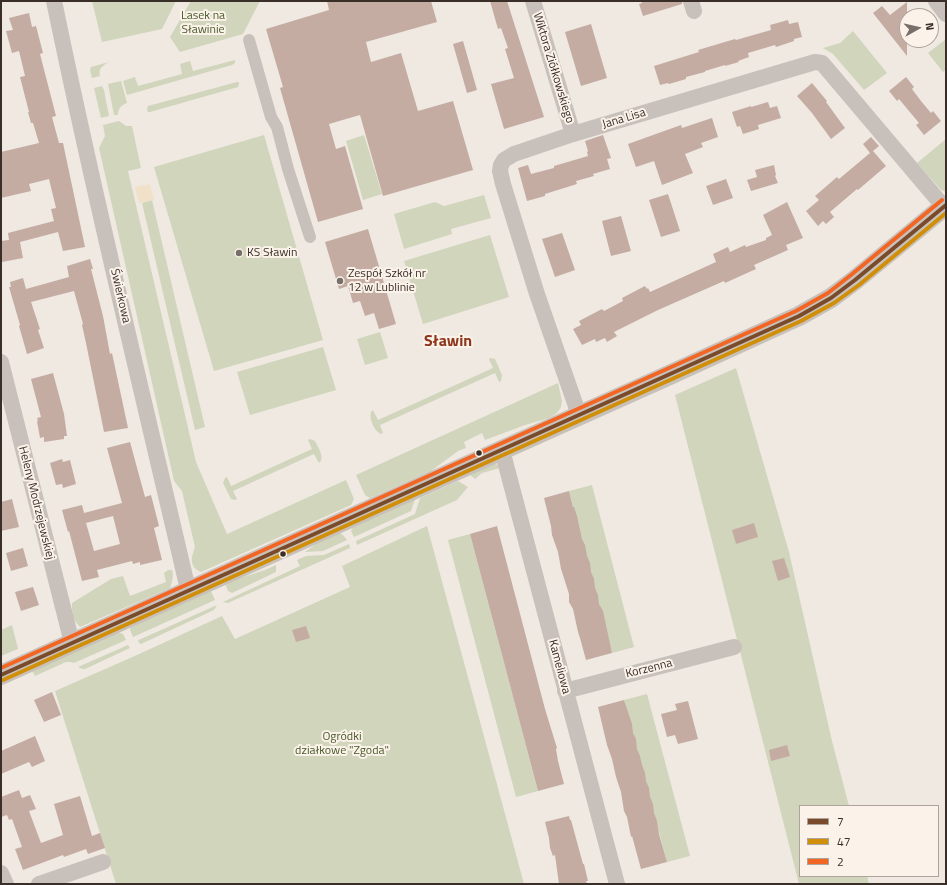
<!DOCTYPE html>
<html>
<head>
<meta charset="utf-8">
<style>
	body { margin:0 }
	#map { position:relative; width:947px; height:885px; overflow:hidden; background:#efe9e2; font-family:"Titillium Web",sans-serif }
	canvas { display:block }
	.frame { position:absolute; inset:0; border:2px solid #3a2e29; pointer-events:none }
	.legend { position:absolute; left:799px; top:805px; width:140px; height:72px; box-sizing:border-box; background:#fbf3ea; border:1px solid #aea49d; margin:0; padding:5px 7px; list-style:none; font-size:12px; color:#3a2e29 }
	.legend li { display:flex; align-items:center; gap:8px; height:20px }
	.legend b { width:20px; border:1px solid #aea49d }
	.north { position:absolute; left:899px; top:8px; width:40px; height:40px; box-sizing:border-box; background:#fbf3ea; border:1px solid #aea49d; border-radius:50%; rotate:82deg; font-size:11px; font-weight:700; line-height:16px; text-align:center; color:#3a2e29 }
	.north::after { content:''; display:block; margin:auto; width:14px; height:18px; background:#796f6a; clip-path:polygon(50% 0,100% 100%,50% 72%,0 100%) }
</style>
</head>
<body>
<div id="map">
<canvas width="947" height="885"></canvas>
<div class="frame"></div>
<ul class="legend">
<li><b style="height:5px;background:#7a4b2a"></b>7</li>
<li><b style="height:5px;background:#d18e08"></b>47</li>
<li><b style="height:5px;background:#f26522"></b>2</li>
</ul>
<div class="north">N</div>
</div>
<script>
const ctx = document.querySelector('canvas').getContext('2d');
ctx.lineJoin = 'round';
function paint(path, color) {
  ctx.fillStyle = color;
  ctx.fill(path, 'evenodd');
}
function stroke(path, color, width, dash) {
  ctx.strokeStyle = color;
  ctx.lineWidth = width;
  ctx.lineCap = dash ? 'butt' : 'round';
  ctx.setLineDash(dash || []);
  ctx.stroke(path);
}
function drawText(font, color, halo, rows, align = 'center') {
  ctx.font = font + ' "Titillium Web",sans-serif';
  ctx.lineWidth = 4;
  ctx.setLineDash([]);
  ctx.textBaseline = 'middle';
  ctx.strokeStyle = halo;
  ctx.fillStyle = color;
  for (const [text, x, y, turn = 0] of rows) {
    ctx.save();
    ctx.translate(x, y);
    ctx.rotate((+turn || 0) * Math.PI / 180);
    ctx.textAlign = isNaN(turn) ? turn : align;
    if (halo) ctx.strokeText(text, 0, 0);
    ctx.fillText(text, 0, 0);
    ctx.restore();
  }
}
paint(new Path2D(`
	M92,1h84l-14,28 -60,13z
	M191,1h69l-17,33 -63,18 -10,-15z
	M853,31l34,42 -23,17 -31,-36 -10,-6 17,-5z
	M946,39v31l-3,2 -15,-19z
	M235,60v3l-3,2 -105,30 -4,-14 12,-4 3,9 44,-12 -2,-10 10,-3 3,10z
	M109,62c-6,3 -11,7 -9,14l-8,2 -2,-8 1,-3z
	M121,81l6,22c-6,2 -9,6 -9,12h-4l-6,-31z
	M237,82h2v2l-1,3 -88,25h-2l-1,-2 1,-4z
	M102,86l2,4 5,26 -8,2 -7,-30z
	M119,121l7,5h6l9,42 -13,3 68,291 31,72 119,-54 8,19 -3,6 -150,67c-12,-5 -10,-14 -6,-25l-13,-56 -8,-10 -26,-116 -49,-217 6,-12 -2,-11z
	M264,135l59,205 -109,31 -60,-204z
	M364,135l18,59 -19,6 -17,-59z
	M946,139v53l-5,-2 -24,-27z
	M484,195l7,23 -40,11 1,5 -48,15 -10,-35 41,-12 9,4z
	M152,200l53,227 -10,3 -53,-227z
	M490,235l19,62 -86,27 -19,-63z
	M380,332l8,26 -23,7 -8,-26z
	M323,347l13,43 -86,25 -13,-43z
	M490,358l5,1 7,16 -1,6 -2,1 -4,-9 -115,52 3,8 -2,1c-7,-3 -12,-15 -10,-22l2,-2 5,10 115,-52 -4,-9z
	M736,368l53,184 43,189 17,65h-49v70h67l2,8h-70l-124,-489z
	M558,383l4,18 -1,6 -4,6 -8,5 -24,7 -40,15 -3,-7 -18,9 2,6 -8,3 -27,20 -61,27 -5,-3 -9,-20z
	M310,439l5,2 1,2c3,6 9,15 3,20l-5,-9 -81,37 4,8 -2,1 -4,-1 -8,-16 2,-5 2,-1 4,9 81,-37 -4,-9z
	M493,463l5,2 2,3 -18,5 -7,6 -6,-5z
	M458,481l10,6 -11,13 -100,45 -1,-4 59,-27 5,-16z
	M592,485l42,162 -22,6 -43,-162z
	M416,496l-5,15 -57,26 -3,-6 2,-4z
	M427,526l97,358h-408l-61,-193 82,-36 85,-39 13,23 115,-52 -8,-21z
	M340,533l3,2 4,5 -24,11 -18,1 23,-17z
	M470,534l68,257 -22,6 -68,-257z
	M349,544l1,4 -122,55 -5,-1 77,-36 -3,-6 9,-4 18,-1z
	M276,565v7l-44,21 -4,-2 -3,-8 40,-13z
	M168,570h4c2,7 0,12 -2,18l-90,39c-8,-8 -8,-13 -8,-24l39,-24 12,-3 7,20 36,-14 -2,-9z
	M210,589l5,11 -82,37 -3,-7 1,-3z
	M217,605l-3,5 -73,34 -2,-1 -1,-3 3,-1z
	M12,625l6,24 -17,7v-26z
	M118,632l5,2 3,6 -52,23 -4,-1h-4l-31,14 -3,-6z
	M128,645l2,3 -45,21h-3l-4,-2z
	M647,694l43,162 -23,6 -43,-162z`), '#d0d5bc');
paint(new Path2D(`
	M150,184l4,16 -15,3 -4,-16z`), '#f0e1c8');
paint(new Path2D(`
	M327,1h104l6,21 -71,20 5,20 30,-9 17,58 35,-10 20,69 -90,26 -23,-81 -31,9 7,25 9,-3 18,63 -45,13 -38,-134 3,-1 -17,-58 63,-19z
	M490,1h17l37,116 -40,12 -13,-45 23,-6 -9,-29 3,-1 -7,-20 -3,1z
	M641,1h41v3l-39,12 -4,-12 3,-1z
	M907,2v54l-34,-43 9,-7 8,9z
	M29,13l3,14 4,-1 7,27 -3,1 16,62 -4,1 7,26h4l22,104 -22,4 -5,-19 -38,10 3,16 -21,4 -1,-6v-15l8,-1 -1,-7 46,-12 -3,-12 5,-1 -7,-29 -20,5 2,7 -30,7v-46l38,-9 -6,-20h-2l-3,-11h1l-9,-35 5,-1 -6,-25 -7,2 -6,-22 7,-1 -4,-12z
	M788,20l1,4 9,-2 4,15 -8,2v2l-18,6 -1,-2 -27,8 1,4 -11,4 1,1 -14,4v-1l-20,6v1l-19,5v2l-17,5 -1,-1 -8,2 -6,-19 45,-14 -1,-2 37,-11 1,1 35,-10 -1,-5z
	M591,24l16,54 -26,8 -16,-54z
	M463,41l14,49 -10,3 -14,-49z
	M906,77l8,10 -2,2 9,12 10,12 2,-2 8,10 -17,14 -8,-10 3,-2 -20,-24 -2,2 -8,-10z
	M812,83l15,18 -1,1 19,26 -14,11 -19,-26 -15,-17z
	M768,102l2,6 7,-2 4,12 -23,7 1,4 -16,5 -3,-8 -3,1 -5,-15 19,-6v1z
	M712,118l6,19 -17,6 2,4 -18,7 8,19 -31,12 -8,-24 -18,6 -8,-23 53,-19 1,3z
	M603,135l8,23 -4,1 3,10 -17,5 1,2 -18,5 1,3 -32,10v2l-18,5 -9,-33 10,-3 3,9 23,-6v-2l34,-10 -1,-4 1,-1 -3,-10z
	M871,137l8,9 -6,5 13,15 -28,24 -1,-1 -27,23 4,5 -8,7 -3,-3 -5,5 -12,-15 13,-11 -4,-4 22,-19 2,2 31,-26 -7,-9z
	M774,165l2,10 -1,1 3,7 -27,8 -4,-11 10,-3 -2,-7z
	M726,179l7,19 -20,7 -7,-19z
	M668,194l12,37 -19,6 -12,-37z
	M787,202l16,36 -17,7 2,5 -34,15 2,4 -31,14 -1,-2 -66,29 -44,22 3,4 -10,6 -2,-4 -9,4 -1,-3 -13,6 -9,-16 8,-4 -2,-4 23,-12 2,2 19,-10 -1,-3 23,-12 2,3 1,-1 2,4 66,-30 -3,-8 15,-7 2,5 15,-7 1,2 20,-7v-2l6,-3 -9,-20z
	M621,216l10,35 -20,5 -9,-35z
	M368,229l28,95 -17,5 -5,-16 -9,3 -5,-15 -7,2 -5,-17 -9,3 -14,-47z
	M562,233l13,37 -20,7 -13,-38z
	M90,259l3,10h-2l12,47 7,38 2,-1 16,75 -24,4 -18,-89 -4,-18 1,-1 -9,-33 -43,11 9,27 -2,1 6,18 -17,6 -8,-28 1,-1 -11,-38h2l-1,-5 13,-4 3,11 43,-12 -2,-11z
	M53,373l11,41 3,22h-3v3l-20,3v-5l-4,1 -3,-17h1l-1,-3 4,-1 -10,-38z
	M130,442l15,55 6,-2 8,31 -5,2 8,32 -22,5v-3l-7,2 -1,-3 -35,9 2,7 -17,4 -13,-50 -1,1 -6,-22 20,-5 2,8 38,-10 -15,-55zM113,516l7,28 -26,7 -8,-28z
	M62,459l1,3 7,-2 6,24 -13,4 -1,-4 -6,1 -6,-22z
	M569,491l4,16h1l3,9 5,23 3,6 2,11 3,7 1,9 3,7 1,9 3,7 1,9 4,7 9,42 -26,7 -6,-22 -2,-6 -5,-23 -4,-7v-8l-6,-19 -2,-6 -3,-17 -6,-17 -1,-9 -7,-28z
	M12,499l7,28 -18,4v-29z
	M754,523l4,14 -22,7 -4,-14z
	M497,526l48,183 12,39 -1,1 2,12 6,23 -26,7 -68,-257z
	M23,548l5,18 -17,5 -5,-18z
	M784,558l6,19 -12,4 -6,-20z
	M33,587l6,18 -18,6 -6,-19z
	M306,626l4,12 -14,4 -4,-12z
	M52,692l9,23 -17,7 -10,-22z
	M624,700l8,24 1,9 3,6 1,10 3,7 2,9 3,8 1,8 3,7 1,9 3,7 1,9 3,8 2,13 8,28 -26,7 -9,-33 -1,1 -4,-20 -3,-6 -3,-19 -5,-15 -4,-18 -5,-14 -9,-38z
	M688,701l10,38 -20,5 -3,-9 -8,2 -6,-23 16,-4 -2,-6z
	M35,736l10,25 -13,6 -3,-5 -28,12v-23z
	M787,745l3,11 -19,5 -2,-11z
	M19,790l3,8 8,-3 6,14 -7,2 12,32 22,-8 -9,-31 26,-8 12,40 8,-3 5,15 -17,6 -2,-5 -22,8 -1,-2 -40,15 -8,-21 7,-2 -10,-28 -3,1 -2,-5 -6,2v-20z
	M569,816l1,4h1l12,44h1l4,17h-2l1,3h-28l-4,-29 -2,1 -3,-8 -1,-10 -4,-16z`), '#c4aca3');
stroke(new Path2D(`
	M249,40l22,77 6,10 11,42 22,68`), '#c8c1bb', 12);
stroke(new Path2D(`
	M54,1c40,194 87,387 132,580l4,9
	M533,1l40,133
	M691,1l3,10
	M936,1l10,13
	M1,362l71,281
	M579,415l-42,-121 -34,-110 -3,-13 1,-6 3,-5 10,-6 59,-20 242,-72 7,1 122,144
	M502,450l115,434
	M565,691l169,-44
	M1,873l5,11
	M39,884l64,-22`), '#c8c1bb', 16);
stroke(new Path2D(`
	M1,675l365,-164 299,-134 134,-61 32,-18 24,-18 91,-75`), '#c8c1bb', 20);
stroke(new Path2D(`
	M1,675l798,-359 32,-18 24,-18 91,-75`), '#7a4b2a', 4);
stroke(new Path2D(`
	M3,680l798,-359 33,-18 25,-18 87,-72`), '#d18e08', 4);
stroke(new Path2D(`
	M1,668l795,-357 32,-18 23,-18 91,-75`), '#f26522', 4);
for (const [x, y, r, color] of [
	[239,253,4,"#796f6a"],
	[340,281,4,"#796f6a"],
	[479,453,3.5,"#3a2e29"],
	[283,554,3.5,"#3a2e29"]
]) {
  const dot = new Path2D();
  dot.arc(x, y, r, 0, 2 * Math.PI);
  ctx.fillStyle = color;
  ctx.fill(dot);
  stroke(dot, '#fbf3ea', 1.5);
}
drawText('12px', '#495a2b', '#fbf3ea', [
	["Lasek na",203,16],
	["Sławinie",203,30],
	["Ogródki",342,737],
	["działkowe \"Zgoda\"",342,751]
]);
drawText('12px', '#3a2e29', '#fbf3ea', [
	["Wiktora Ziółkowskiego",553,68,73],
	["Jana Lisa",624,119,-17],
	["Świerkowa",120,296,77],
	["Heleny Modrzejewskiej",36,503,76],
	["Kameliowa",559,667,75],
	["Korzenna",649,669,-14]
]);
drawText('12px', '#3a2e29', '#fbf3ea', [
	["KS Sławin",247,253],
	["Zespół Szkół nr",348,274],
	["12 w Lublinie",348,288]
], 'left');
drawText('bold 16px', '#8e361c', '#fbf3ea', [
	["Sławin",448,342]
]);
</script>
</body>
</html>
